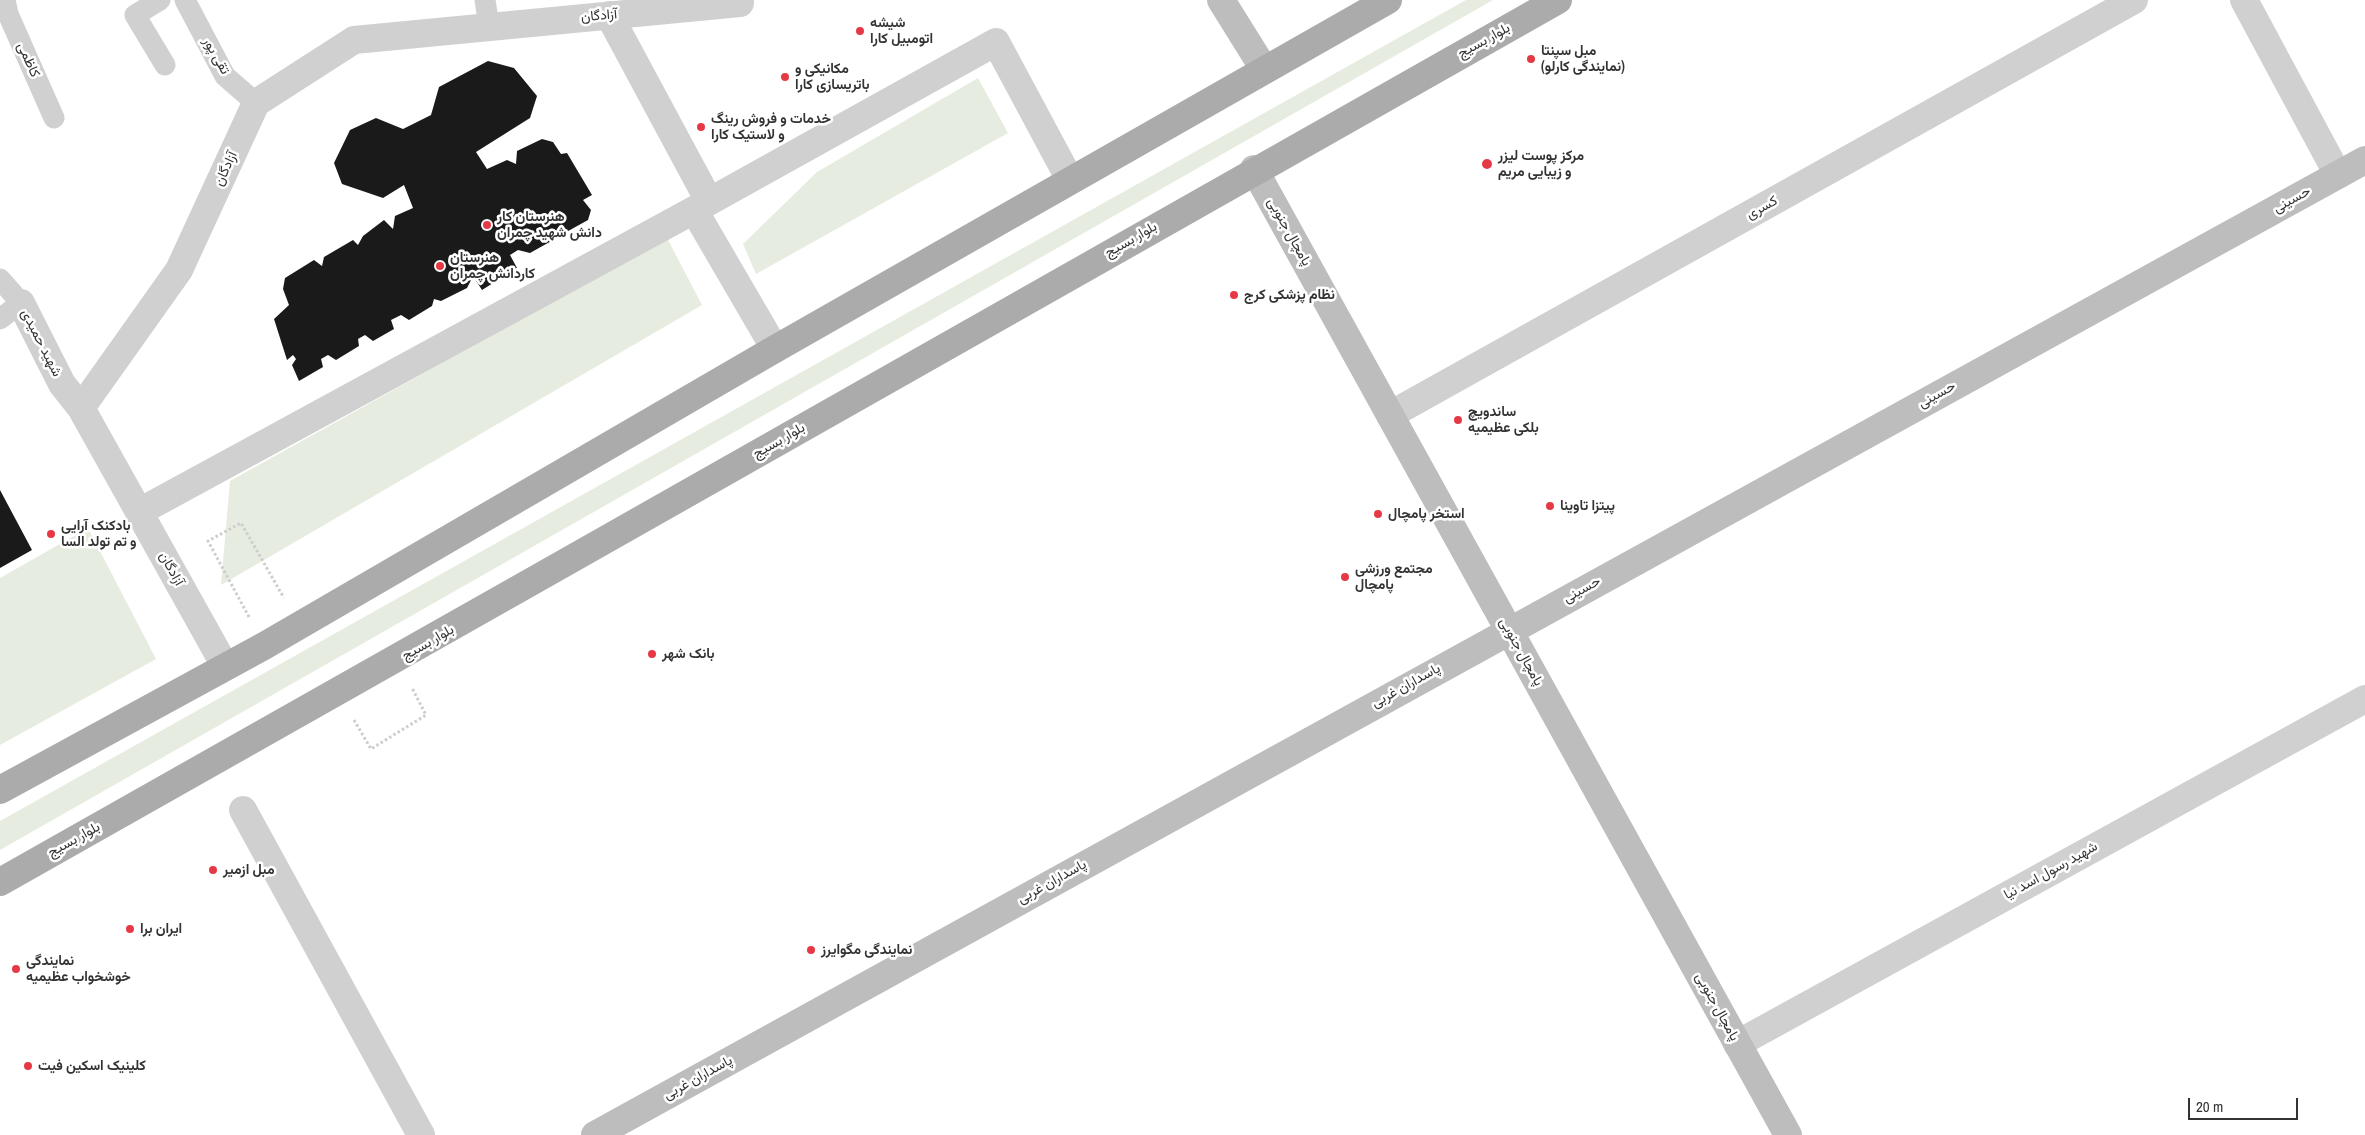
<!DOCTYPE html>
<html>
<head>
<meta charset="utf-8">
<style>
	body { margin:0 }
	#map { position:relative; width:2365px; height:1135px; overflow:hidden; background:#fff; font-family:"Archivo Narrow",sans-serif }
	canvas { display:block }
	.scale { position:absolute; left:2188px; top:1098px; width:110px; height:22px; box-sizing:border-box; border:2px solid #333; border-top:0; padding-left:6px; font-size:15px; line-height:18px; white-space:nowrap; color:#333; -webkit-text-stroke:4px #fff; paint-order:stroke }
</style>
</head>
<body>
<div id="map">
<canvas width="2365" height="1135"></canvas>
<div class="scale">20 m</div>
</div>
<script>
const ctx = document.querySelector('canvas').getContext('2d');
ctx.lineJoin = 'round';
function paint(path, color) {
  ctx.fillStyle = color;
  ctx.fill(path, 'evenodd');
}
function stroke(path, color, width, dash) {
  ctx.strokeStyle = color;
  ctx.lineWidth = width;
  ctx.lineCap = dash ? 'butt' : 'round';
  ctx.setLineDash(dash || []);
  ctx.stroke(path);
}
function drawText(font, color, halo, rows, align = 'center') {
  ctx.font = font + ' "Archivo Narrow",Vazirmatn,sans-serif';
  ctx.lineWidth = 5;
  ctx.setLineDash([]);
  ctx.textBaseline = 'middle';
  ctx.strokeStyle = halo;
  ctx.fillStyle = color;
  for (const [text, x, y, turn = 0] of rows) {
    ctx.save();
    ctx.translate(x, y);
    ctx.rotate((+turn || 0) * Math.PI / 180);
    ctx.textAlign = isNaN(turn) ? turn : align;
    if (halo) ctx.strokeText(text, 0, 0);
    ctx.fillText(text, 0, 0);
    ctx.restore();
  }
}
paint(new Path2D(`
	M1466,0h27l-1493,850v-29z
	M978,78l30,55 -252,141 -13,-30 74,-72z
	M667,238l35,67 -481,280 9,-104z
	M88,528l68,131 -156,86v-167z`), '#e6ecdf');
paint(new Path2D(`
	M488,61l26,7 23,28 -7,22 -54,34 11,17 20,-9 9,4 1,-13 25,-12 11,3 8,12 6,-1 25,42 -9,5 8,10 -3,10 -27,15 -7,-6 1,10 -25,14 -12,-3 -8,5 7,13 -35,22 -9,-14 -6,12 -26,13 -7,-2 -2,7 -23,14 -8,-5 -10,5 3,9 -21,12 -8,-6 -7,4 1,7 -23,14 -8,-5 -7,4 2,8 -24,14 -7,-16 4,-6 -3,-4 -6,5 -13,-41 15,-14 -6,-16 2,-11 29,-18 8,6 2,-9 29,-17 5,5 5,-9 21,-16 9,9 2,-13 18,-8 -9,-23 -21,13 -41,-14 -8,-21 16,-33 26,-12 27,11 28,-14 8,-28z
	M0,490l32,60 -32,18z`), '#1a1a1a');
stroke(new Path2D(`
	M249,617l-41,-76 33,-18 43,75
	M354,720l17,29 55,-34 -14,-27`), '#cdcdcd', 3, [2.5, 2.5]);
stroke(new Path2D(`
	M5,0l3,14 46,104
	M160,0l-25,15 30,50
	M185,0l40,76 31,27
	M485,0l4,26
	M0,279l21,24 -21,16`), '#d0d0d0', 21);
stroke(new Path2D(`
	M2244,0l94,175
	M609,15l100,186
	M694,210l81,139
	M21,303l41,81 19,24
	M1390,415l744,-415
	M139,512l555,-302 302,-168 74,138
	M225,666l-144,-258 98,-138 77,-167 98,-63 386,-37
	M243,810l178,325
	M1737,1044l628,-345`), '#d0d0d0', 28);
stroke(new Path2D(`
	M1221,0l43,69
	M1254,169l534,966
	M595,1135l1770,-975`), '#bdbdbd', 28);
stroke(new Path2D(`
	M0,790l264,-144 511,-297 613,-349
	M0,882c521,-291 1037,-592 1558,-882`), '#ababab', 28);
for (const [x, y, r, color] of [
	[860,31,5,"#e63946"],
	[1531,59,5,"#e63946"],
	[785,77,5,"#e63946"],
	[701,127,5,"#e63946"],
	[1487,164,6,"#e63946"],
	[487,225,5,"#e63946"],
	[440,266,5,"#e63946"],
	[1234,295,5,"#e63946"],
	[1458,420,5,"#e63946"],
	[1550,506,5,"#e63946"],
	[1378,514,5,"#e63946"],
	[51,534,5,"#e63946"],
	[1345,577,5,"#e63946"],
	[652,654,5,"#e63946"],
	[213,870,5,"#e63946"],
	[130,929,5,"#e63946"],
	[811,950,5,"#e63946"],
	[16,969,5,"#e63946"],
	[28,1066,5,"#e63946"]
]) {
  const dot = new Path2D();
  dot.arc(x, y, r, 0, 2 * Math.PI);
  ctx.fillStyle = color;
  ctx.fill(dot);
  stroke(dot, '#fff', 2);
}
drawText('14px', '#333', '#fff', [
	["آزادگان",599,16,-5],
	["بلوار بسیج",1484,41,-29],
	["تقی پور",216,56,60],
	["کاظمی",28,60,66],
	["آزادگان",226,169,-65],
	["حسینی",2292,200,-29],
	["کسری",1762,208,-29],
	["پامچال جنوبی",1289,232,61],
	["بلوار بسیج",1131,240,-30],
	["شهید حمیدی",41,343,63],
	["حسینی",1937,395,-29],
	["بلوار بسیج",779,441,-30],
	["آزادگان",171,569,61],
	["حسینی",1582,590,-29],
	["بلوار بسیج",428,643,-30],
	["پامچال جنوبی",1521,652,61],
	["پاسداران غربی",1406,686,-29],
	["بلوار بسیج",74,840,-29],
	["شهید رسول اسد نیا",2051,871,-29],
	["پاسداران غربی",1052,882,-29],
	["پامچال جنوبی",1717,1007,61],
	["پاسداران غربی",698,1078,-29]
]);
drawText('bold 14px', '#333', '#fff', [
	["شیشه",870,23],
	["اتومبیل کارا",870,39],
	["مبل سپنتا",1541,51],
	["(نمایندگی کارلو)",1541,67],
	["مکانیکی و",795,69],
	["باتریسازی کارا",795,85],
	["خدمات و فروش رینگ",711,119],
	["و لاستیک کارا",711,135],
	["مرکز پوست لیزر",1498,156],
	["و زیبایی مریم",1498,172],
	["هنرستان کار",497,217],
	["دانش شهید چمران",497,233],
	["هنرستان",450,258],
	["کاردانش چمران",450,274],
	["نظام پزشکی کرج",1244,295],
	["ساندویچ",1468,412],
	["بلکی عظیمیه",1468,428],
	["پیتزا تاوینا",1560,506],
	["استخر پامچال",1388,514],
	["بادکنک آرایی",61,526],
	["و تم تولد السا",61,542],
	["مجتمع ورزشی",1355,569],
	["پامچال",1355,585],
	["بانک شهر",662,654],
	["مبل ازمیر",223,870],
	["ایران برا",140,929],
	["نمایندگی مگوایرز",821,950],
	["نمایندگی",26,961],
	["خوشخواب عظیمیه",26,977],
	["کلینیک اسکین فیت",38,1066]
], 'left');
</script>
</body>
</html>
